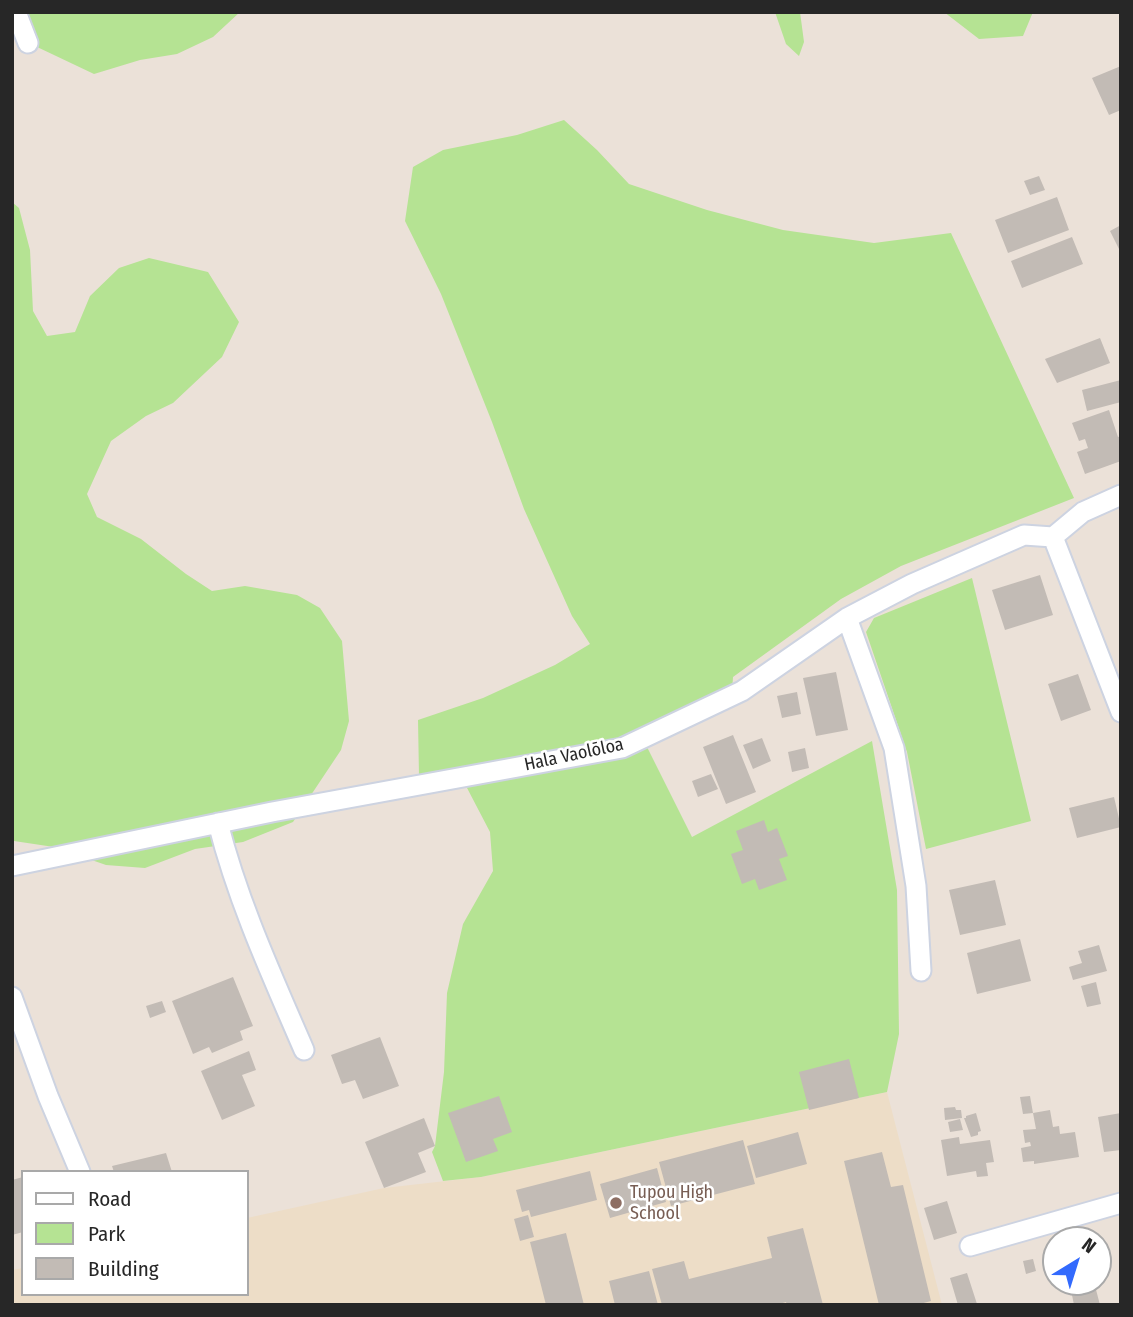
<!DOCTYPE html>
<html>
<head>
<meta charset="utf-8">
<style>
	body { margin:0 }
	#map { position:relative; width:1133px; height:1317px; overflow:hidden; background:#ebe1d8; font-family:"Fira Sans Condensed",sans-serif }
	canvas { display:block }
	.frame { position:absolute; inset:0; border:14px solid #272727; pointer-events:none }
	.legend { position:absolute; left:21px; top:1170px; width:228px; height:126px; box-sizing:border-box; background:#fff; border:2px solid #a9a9a9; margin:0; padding:9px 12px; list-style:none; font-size:21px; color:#272727 }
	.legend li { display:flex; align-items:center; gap:14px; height:35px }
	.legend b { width:35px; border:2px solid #a9a9a9 }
	.north { position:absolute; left:1042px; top:1226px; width:70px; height:70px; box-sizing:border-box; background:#fff; border:2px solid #a9a9a9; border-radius:50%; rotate:38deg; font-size:19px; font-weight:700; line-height:28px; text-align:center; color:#272727 }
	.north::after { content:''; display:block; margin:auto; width:24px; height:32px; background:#336afd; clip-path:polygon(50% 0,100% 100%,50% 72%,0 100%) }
</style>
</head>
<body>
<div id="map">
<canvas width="1133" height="1317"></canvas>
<div class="frame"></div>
<ul class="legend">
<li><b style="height:9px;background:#fff"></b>Road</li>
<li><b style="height:19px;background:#b5e393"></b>Park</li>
<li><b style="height:19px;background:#c2bbb5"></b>Building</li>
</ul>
<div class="north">N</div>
</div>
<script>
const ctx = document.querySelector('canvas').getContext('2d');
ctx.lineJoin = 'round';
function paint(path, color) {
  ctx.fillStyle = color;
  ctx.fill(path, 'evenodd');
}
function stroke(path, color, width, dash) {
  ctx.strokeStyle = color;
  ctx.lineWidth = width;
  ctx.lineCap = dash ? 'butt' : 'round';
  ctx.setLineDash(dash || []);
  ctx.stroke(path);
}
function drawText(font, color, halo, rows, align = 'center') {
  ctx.font = font + ' "Fira Sans Condensed",sans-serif';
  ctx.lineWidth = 5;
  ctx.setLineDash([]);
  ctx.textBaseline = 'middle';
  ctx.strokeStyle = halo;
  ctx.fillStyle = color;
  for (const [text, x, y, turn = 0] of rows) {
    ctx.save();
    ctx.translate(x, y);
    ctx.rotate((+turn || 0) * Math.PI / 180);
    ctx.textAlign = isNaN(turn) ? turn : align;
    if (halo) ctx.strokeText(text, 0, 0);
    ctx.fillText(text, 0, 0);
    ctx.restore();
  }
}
paint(new Path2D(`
	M887,1092l55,213h-930v-35l11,-2v26h224v-76l137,-30 97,-11z`), '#edddc7');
paint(new Path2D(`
	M23,12h217l-27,25 -36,17 -37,6 -46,14 -59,-28z
	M775,12h25l4,30 -5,14 -13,-12z
	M944,12h89l-10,24 -44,3z
	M564,120l33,30 32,34 78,26 76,20 91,13 77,-10 123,265 -173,68 -60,33 -108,78 -2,29 -84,41 45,90 180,-96 25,149 2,144 -12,58 -406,85 -38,4 -11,-29 3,-6 9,-74 3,-79 16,-69 30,-53 -3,-39 -24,-46 -47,-10 -1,-56 65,-22 72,-33 35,-21 -18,-28 -48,-107 -32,-87 -51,-128 -36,-73 8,-54 30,-17 74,-15z
	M12,202l7,6 11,42 3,61 14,25 28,-4 15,-36 29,-28 30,-10 59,14 31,50 -17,35 -49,46 -27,13 -35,25 -24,53 10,23 44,22 45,35 26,17 33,-5 52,9 23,13 22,33 7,80 -8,29 -48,72 -50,20 -48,7 -50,19 -39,-3 -52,-18 -40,-6 -2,-6z
	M972,578l59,243 -105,28 -19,-97 -41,-120 8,-14z`), '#b5e393');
paint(new Path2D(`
	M1121,66v44l-12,5 -17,-37z
	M1039,176l6,14 -15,5 -6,-14z
	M1057,197l12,33 -61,23 -13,-33z
	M1121,225v28l-11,-22z
	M1072,237l11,27 -61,24 -11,-27z
	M1100,338l10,25 -53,20 -12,-24z
	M1121,380v22l-34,9 -5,-21z
	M1109,410l9,27 3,-1v25l-36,13 -8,-22 11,-4 -3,-9 -6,2 -7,-18z
	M1040,575l13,40 -48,15 -13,-40z
	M836,672l12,58 -32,6 -13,-58z
	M1078,674l13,36 -30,11 -13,-37z
	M797,692l4,22 -19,4 -5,-22z
	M733,735l23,57 -30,12 -23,-57z
	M762,738l9,23 -18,8 -10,-24z
	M805,748l4,20 -17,4 -4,-20z
	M711,774l7,15 -20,8 -6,-16z
	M1114,797l7,30 -44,11 -8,-30z
	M764,820l4,12 9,-4 11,28 -9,3 8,21 -28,10 -4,-11 -13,5 -11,-30 12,-4 -7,-19z
	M995,880l11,45 -46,10 -11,-45z
	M1020,939l11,42 -54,13 -10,-41z
	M1099,945l8,26 -34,9 -4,-13 13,-4 -4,-12z
	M233,977l20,49 -13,5 3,9 -31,13 -3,-6 -16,7 -21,-53z
	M1096,982l5,22 -14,3 -6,-21z
	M162,1001l4,11 -16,6 -4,-12z
	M380,1037l19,49 -36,13 -8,-19 -13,4 -11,-29z
	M249,1051l7,19 -14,5 13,31 -33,14 -21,-49z
	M849,1059l10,39 -50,12 -10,-38z
	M499,1096l13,36 -19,7 5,12 -32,11 -18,-49z
	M1030,1096l3,17 -10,1 -3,-17z
	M955,1107l1,3h5l1,8 -17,2 -1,-12z
	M1050,1110l3,17 6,-1 1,8 15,-2 4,25 -45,7v-3l-11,1 -2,-14 10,-2 -1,-4 -5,1 -2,-13 13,-1 -3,-16z
	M976,1113l5,18 -3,1v3l-7,2 -7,-19h2v-2z
	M1121,1113v37l-17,2 -6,-35z
	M424,1118l11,28 -17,7 8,19 -42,16 -19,-46z
	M960,1119l3,11 -13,2 -2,-10z
	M798,1132l9,32 -51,14 -9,-32z
	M959,1137l1,7 30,-4 4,22 -8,1 2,13 -11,1 -1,-6 -29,5 -6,-36z
	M743,1140l12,44 -84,22 -12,-44z
	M882,1152l9,35 12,-2 28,116 -15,4h-37l-35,-144z
	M166,1153l6,19h-58l-2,-6z
	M657,1168l9,34 -56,16 -10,-34z
	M590,1171l7,29 -66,17 -2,-7 -7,2 -6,-22z
	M23,1177v55l-11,3v-55z
	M947,1201l10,32 -23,7 -10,-32z
	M528,1215l6,22 -14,4 -6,-22z
	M803,1228l20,77h-36l-1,-3 -10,3h-114l-10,-36 32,-8 5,18 83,-21 -5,-21z
	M566,1233l18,72h-38l-16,-63z
	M1033,1259l3,12 -10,3 -3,-13z
	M649,1271l9,34h-43l-6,-24z
	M967,1273l10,31 -19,1 -8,-27z
	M1084,1282h10l6,23h-26l-4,-20z`), '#c2bbb5');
const minor = new Path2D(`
	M16,12l12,31
	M1053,537l68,175
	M847,618l47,130 22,138 5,85
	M218,823c20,79 54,153 86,227
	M12,866l260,-54 350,-64 120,-57 105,-73 65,-34 112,-49 29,2 30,-25 38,-17
	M12,997l36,99 32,76
	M970,1246l151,-43`);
stroke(minor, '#cdd3e1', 23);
stroke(minor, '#fff', 19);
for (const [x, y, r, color] of [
	[616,1203,7,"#8d6e63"]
]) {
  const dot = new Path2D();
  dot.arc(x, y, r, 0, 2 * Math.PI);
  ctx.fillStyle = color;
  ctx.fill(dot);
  stroke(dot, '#fff', 2.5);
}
drawText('18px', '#272727', '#fff', [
	["Hala Vaolōloa",574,755,-12]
]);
drawText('18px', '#785e54', '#fff', [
	["Tupou High",630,1193],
	["School",630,1214]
], 'left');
</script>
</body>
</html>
